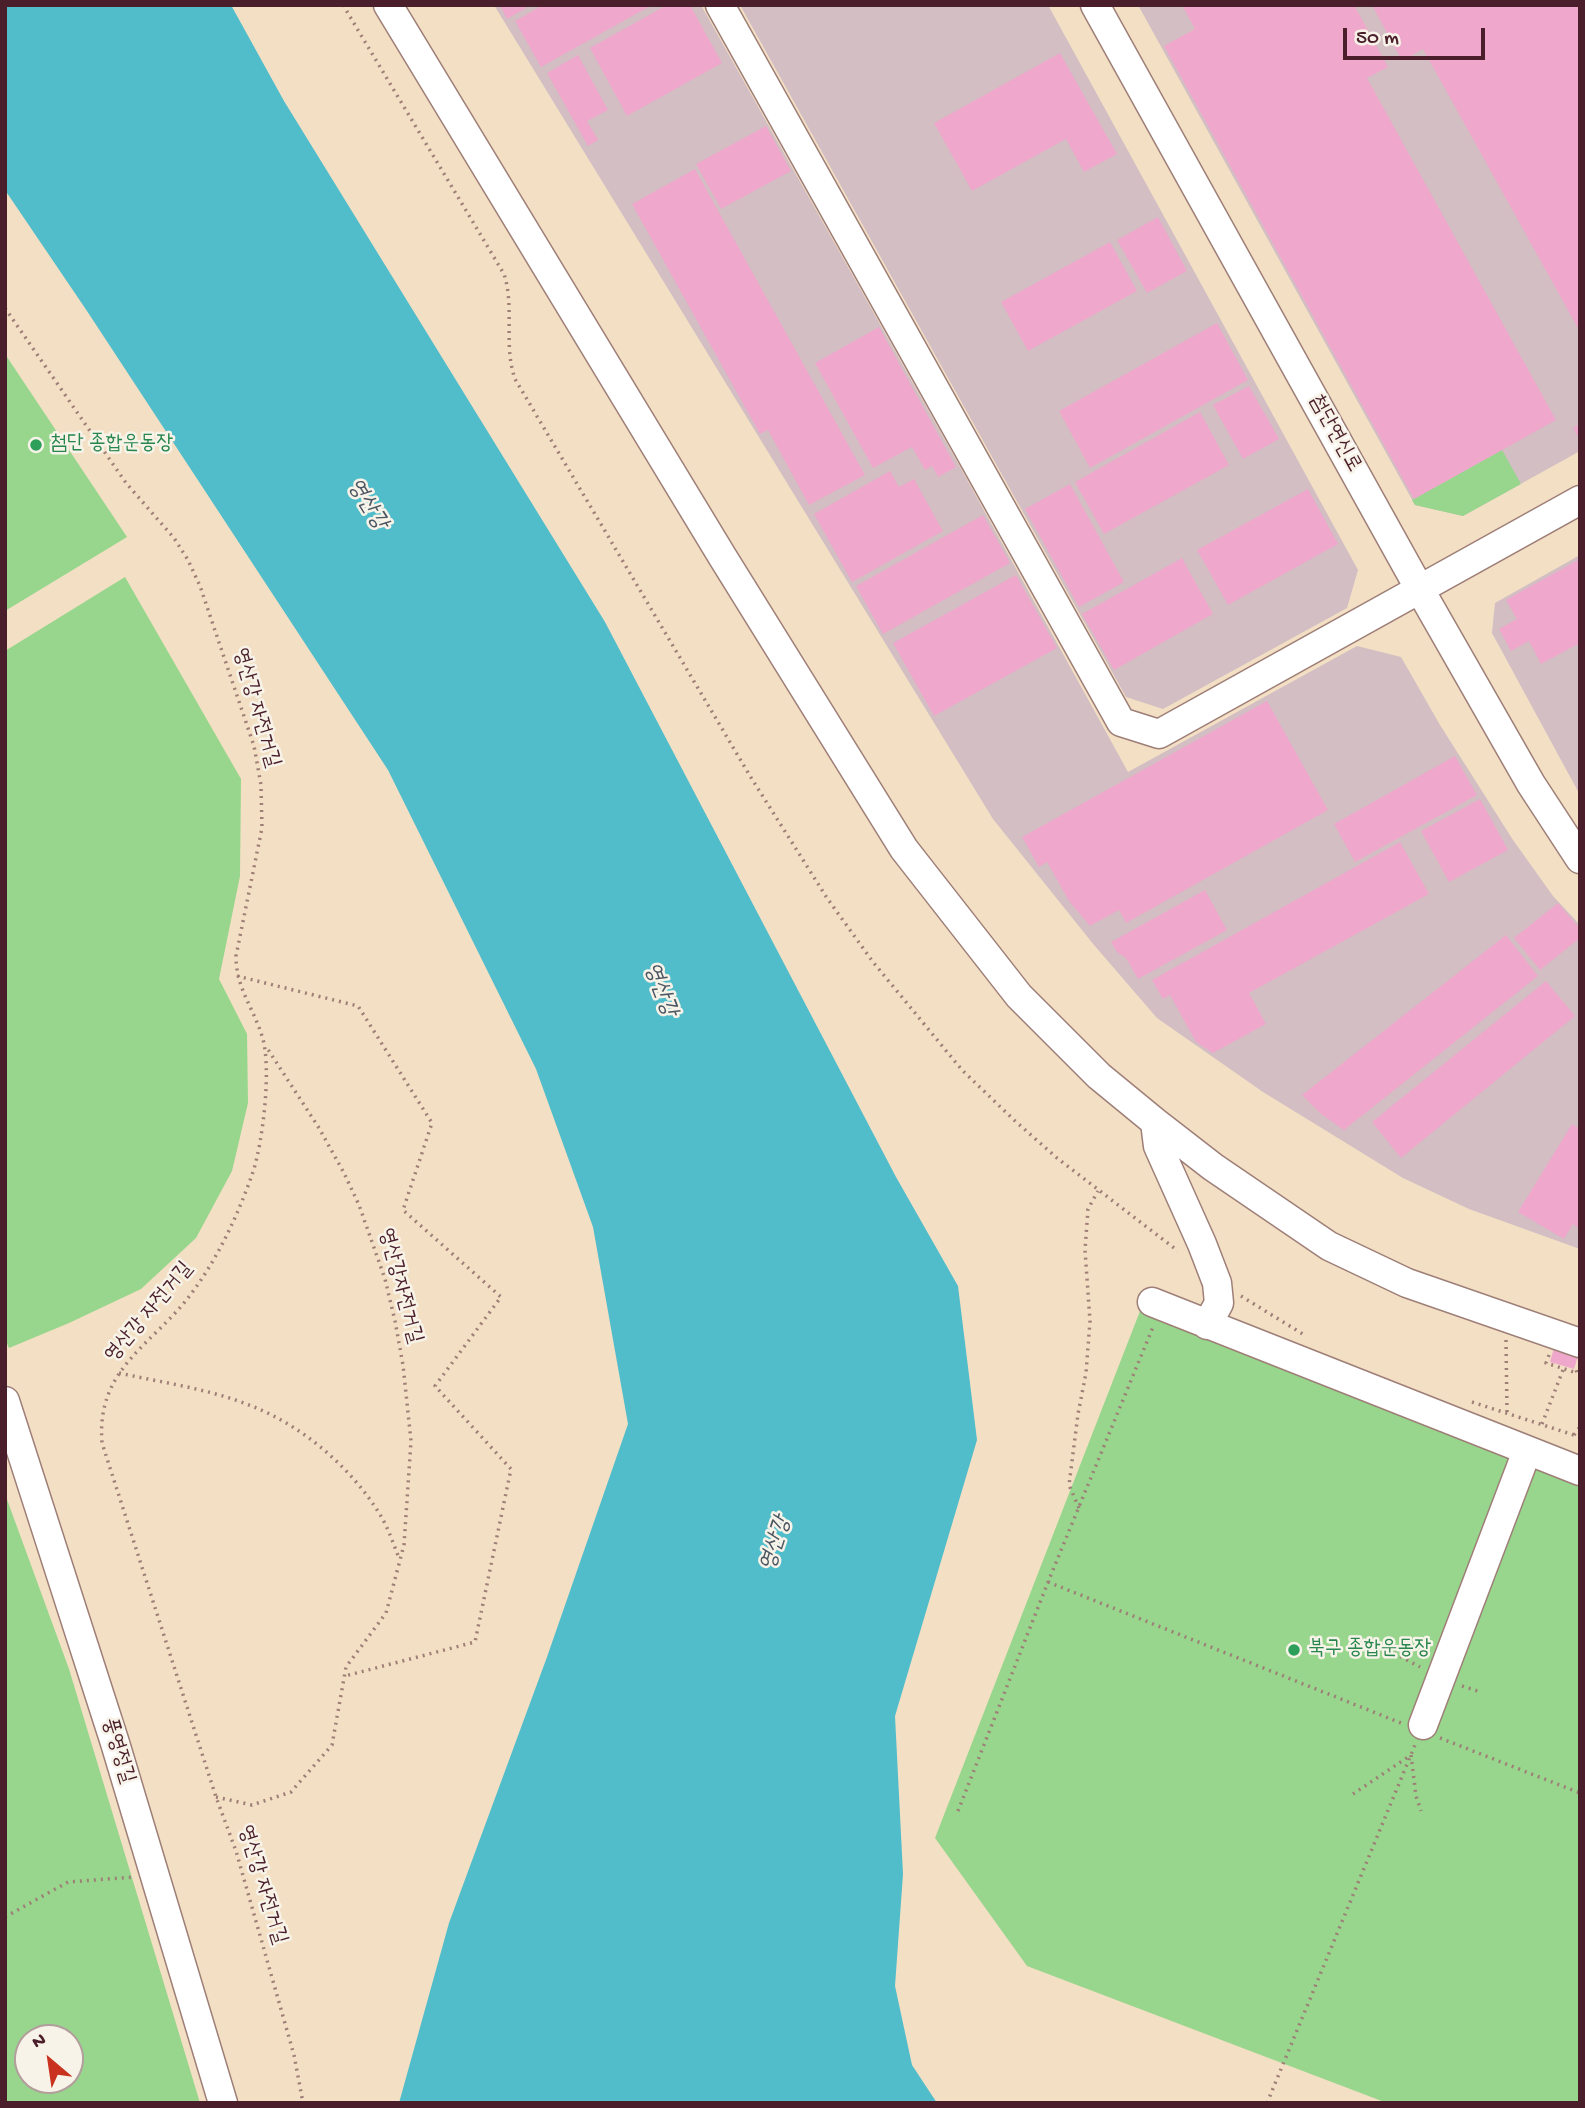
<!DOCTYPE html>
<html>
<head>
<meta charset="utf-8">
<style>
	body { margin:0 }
	#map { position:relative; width:1585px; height:2108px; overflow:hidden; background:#f3dfc4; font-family:"Gochi Hand",sans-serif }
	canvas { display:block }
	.frame { position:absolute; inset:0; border:7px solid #4a1f2b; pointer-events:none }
	.north { position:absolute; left:14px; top:2024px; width:70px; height:70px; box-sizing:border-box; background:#f7f3e8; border:2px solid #b29e9c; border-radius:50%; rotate:331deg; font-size:19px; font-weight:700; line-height:28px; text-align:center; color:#4a1f2b }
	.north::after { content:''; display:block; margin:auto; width:24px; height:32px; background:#c8321e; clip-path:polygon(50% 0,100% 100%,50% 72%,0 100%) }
	.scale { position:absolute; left:1343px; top:28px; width:142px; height:32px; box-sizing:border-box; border:4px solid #4a1f2b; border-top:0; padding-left:9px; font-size:21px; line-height:24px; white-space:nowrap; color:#4a1f2b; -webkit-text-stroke:5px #f7f3e8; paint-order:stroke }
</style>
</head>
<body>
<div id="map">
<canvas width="1585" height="2108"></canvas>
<div class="frame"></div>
<div class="north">N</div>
<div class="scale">50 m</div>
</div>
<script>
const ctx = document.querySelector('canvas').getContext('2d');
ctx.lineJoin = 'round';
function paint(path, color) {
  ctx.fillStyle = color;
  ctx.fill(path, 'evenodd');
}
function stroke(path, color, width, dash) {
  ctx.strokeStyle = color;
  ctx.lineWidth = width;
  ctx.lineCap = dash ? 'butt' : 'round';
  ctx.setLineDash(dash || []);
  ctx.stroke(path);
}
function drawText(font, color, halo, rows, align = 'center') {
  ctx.font = font + ' "Gochi Hand","Poor Story",sans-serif';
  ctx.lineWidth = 5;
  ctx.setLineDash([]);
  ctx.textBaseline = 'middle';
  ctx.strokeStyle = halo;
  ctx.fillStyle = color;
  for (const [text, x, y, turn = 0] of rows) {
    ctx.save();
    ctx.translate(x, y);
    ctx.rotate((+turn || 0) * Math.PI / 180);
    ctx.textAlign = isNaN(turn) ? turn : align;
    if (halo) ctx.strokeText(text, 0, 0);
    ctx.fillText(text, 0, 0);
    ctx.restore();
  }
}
paint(new Path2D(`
	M494,5h207l258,460 169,307 229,-126 44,11 39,68 73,115 40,56 27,29v324l-111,-40 -66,-31 -140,-86 -106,-74 -63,-73 -101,-126z
	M740,5h308l310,565 -11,38 -184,101 -37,-12z
	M1138,5h442v446l-117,65 -48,-11z
	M1580,555v240l-88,-162 3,-30z`), '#d2bec3');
paint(new Path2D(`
	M5,354l122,183 -122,74z
	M1502,450l19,34 -58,32 -48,-11 -3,-5z
	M125,577l116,202 -1,97 -21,103 28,55 1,69 -16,68 -36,67 -55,51 -72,34 -60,25 -4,-9v-688z
	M1149,1288l383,153 48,22v640h-193l-360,-137 -92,-128z
	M5,1494l64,175 131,434h-195zM70,2038v42h-42v-42z`), '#97d68c');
paint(new Path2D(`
	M5,5h226l53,96 321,521 291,555 62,109 19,154 -82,276 8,158 -8,112 17,79 25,38h-538l50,-180 98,-266 81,-233 -35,-197 -57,-158 -148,-299 -301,-459 -82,-121z`), '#51bdcb');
paint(new Path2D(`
	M500,5h24l2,3 -19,11z
	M543,5h109l-111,62 -26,-46z
	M667,5h23l32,58 -95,53 -37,-68z
	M1182,5h172l34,62 -21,11 189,342 -142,79 -250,-453 31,-17z
	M1372,5h208v327l-157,-283 -21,12z
	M1060,53l57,101 -33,18 -18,-33 -94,52 -38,-68z
	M578,55l30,55 -21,11 11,19 -10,6 -41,-73z
	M766,126l25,45 -70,38 -25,-45z
	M695,169l170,306 -56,30 -41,-75 -8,4 -128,-230z
	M1158,217l29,54 -40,22 -30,-53z
	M1110,242l27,49 -109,60 -27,-49z
	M1217,323l31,57 -158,88 -31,-57z
	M879,327l77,140 -18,10 -6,-11 -7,4 -13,-23 -39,21 -58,-105z
	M1249,386l30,53 -36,20 -30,-54z
	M1200,412l29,53 -125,69 -29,-52z
	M1580,424v16l-7,-12z
	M890,471l9,16 15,-8 29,52 -91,51 -38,-68z
	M1070,484l54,98 -45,25 -54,-98z
	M1308,489l30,55 -110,61 -31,-55z
	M983,515l27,48 -127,71 -27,-48z
	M1182,558l31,56 -99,56 -32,-56z
	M1580,559v84l-39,21 -12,-23 -18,10 -12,-22 18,-10 -11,-19z
	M1016,575l41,73 -123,68 -41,-73z
	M1267,701l61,109 -202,113 -7,-13 -29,16 -21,-25 -22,-39 -8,5 -17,-30z
	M1455,756l22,39 -122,67 -21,-38z
	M1480,799l28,51 -59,32 -28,-51z
	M1400,842l29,52 -180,99 17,31 -53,29 -17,-11 -26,-47 -7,4 -11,-19z
	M1205,890l22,40 -89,49 -12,-21 -9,-6 -6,-10z
	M1558,903l22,26v9l-40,32 -26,-32z
	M1506,935l32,41 -194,154 -23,-16 -19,-19z
	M1546,981l29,35 -174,142 -29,-36z
	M1572,1124l8,5v100l-7,-5 -9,15 -46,-27z
	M1554,1348l24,8 -4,13 -24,-7z`), '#efa8cb');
const minor = new Path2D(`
	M388,5l334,551 182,293 115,147 80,80 56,46 58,45 116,79 78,37 173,60
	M720,5l401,717 38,12 421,-234
	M1095,5l324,583 112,196 49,75
	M1155,1122l3,24 44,98 15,39 2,20 -12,22
	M1152,1302l428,169
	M5,1401l110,342 108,360
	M1423,1725l104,-274`);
stroke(minor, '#9e7f78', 31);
stroke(new Path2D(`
	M343,5l161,269c11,34 -1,71 11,105l235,397 77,122 46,64 89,108 52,50 43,38 121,93
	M5,308l121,175 48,55 14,22 12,26 54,160 7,39 1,43 -26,128c0,32 17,51 26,80 10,30 1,105 -9,136 -15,43 -35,86 -62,122 -39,52 -95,74 -89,149l114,354 20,54 58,204 9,48
	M237,976l121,30 74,117 -29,87 98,87 -66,89 76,83 -36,173 -130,34
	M1241,1296l65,40
	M1506,1340l1,72
	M1549,1355l-3,8 31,10 -2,-7
	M119,1373c45,10 92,16 135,34 50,20 97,61 125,106 9,14 14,30 20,45
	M1472,1402l108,35
	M1542,1424l21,-54
	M1574,1435l6,-8
	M1079,1508l-10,-23 9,-71 8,-41 4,-52 -5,-71 3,-41 10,-18
	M1048,1582l353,141
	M1394,1653l26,14
	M1462,1686l19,6
	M1440,1738l140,55
	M1353,1794l58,-39 5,41 5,15
	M216,1797l36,8 39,-13 41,-47 14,-78 40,-54 18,-68 7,-104 -8,-76 -8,-44 -10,-42 -26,-74 -15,-32 -25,-45 -52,-80
	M958,1811l90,-229 105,-255
	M5,1917l63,-35 66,-5
	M1267,2103l148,-358`), '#9e7f78', 3.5, [2, 5]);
stroke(minor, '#fff', 28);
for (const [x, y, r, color] of [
	[36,445,7,"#2e9e5b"],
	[1294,1650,7,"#2e9e5b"]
]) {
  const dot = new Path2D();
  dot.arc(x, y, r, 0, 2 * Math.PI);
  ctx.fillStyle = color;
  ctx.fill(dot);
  stroke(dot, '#f7f3e8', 2.5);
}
drawText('21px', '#4a1f2b', '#f7f3e8', [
	["첨단연신로",1334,434,61],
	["영산강 자전거길",255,708,74],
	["영산강자전거길",399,1286,75],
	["영산강 자전거길",150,1313,-50],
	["풍영정길",117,1751,73],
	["영산강 자전거길",261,1885,73]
]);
drawText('21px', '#27864d', '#f7f3e8', [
	["첨단 종합운동장",50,445],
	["북구 종합운동장",1308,1650]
], 'left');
drawText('italic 23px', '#4c5663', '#f7f3e8', [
	["영산강",366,505,58],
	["영산강",659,990,69],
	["영산강",777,1544,-72]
]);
</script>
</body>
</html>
